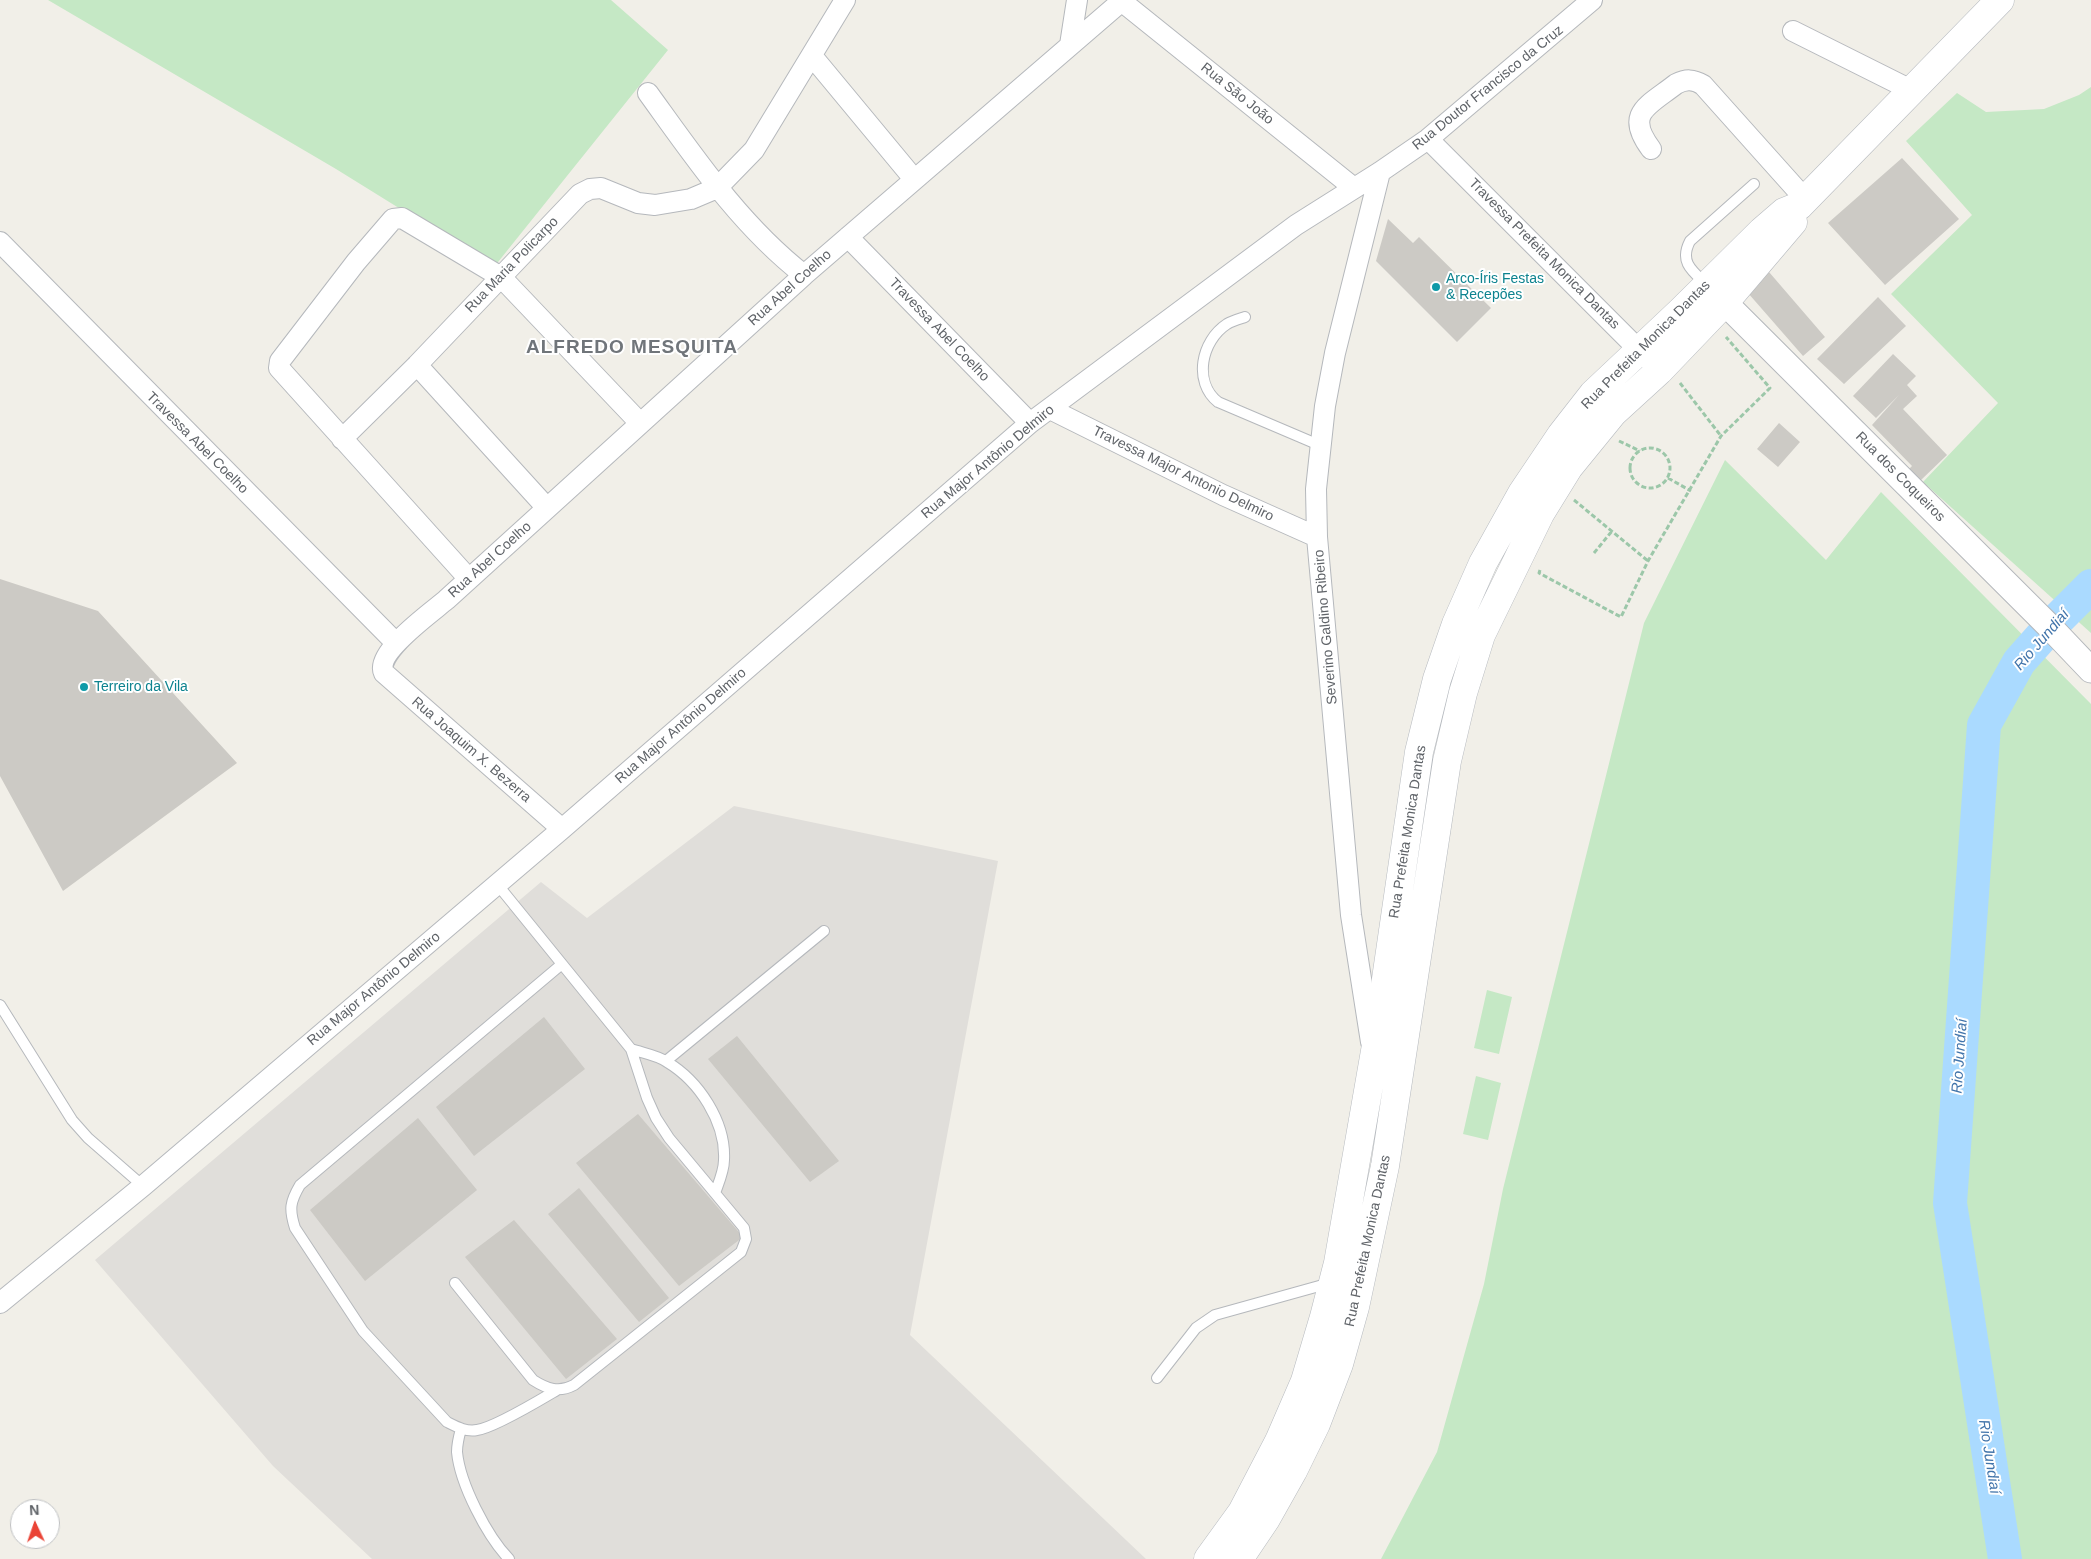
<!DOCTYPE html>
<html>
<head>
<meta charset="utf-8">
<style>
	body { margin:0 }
	#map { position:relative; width:2091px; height:1559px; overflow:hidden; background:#f1efe8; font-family:Arial,sans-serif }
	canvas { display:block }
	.north { position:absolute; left:10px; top:1499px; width:50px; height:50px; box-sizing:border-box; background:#fff; border:1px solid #bfc1c3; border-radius:50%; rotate:357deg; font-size:14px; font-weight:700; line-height:20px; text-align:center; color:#5f6368 }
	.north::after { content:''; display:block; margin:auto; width:18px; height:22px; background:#ea4335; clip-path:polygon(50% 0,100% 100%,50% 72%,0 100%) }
</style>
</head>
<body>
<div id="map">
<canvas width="2091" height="1559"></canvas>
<div class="north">N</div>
</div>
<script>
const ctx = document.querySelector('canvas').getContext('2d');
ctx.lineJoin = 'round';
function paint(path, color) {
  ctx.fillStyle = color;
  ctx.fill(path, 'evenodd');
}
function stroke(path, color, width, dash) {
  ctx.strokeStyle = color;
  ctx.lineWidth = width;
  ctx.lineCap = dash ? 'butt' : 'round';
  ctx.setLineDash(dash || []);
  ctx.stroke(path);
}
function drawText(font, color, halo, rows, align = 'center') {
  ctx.font = font + ' Arial,sans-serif';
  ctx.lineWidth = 4;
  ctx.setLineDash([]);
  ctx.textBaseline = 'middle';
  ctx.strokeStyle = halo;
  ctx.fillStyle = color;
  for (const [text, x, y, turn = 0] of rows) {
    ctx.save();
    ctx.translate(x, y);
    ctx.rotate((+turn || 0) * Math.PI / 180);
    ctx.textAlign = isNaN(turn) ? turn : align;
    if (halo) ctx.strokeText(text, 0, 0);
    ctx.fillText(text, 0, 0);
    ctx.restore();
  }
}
paint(new Path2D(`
	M734,806l264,55 -88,474 236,224h-774l-99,-93 -178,-206 446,-378 46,36z`), '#e0deda');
paint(new Path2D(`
	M48,0h563l57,50 -174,217 -158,-98z
	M2091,87v546l-168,-151 75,-79 -107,-109 81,-79 -66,-74 51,-48 29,19 58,-3 35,-14z
	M1725,460l101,100 55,-68 210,212v855h-710l56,-107 47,-168 19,-95 141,-566z
	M1487,990l25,7 -13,57 -25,-6z
	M1476,1076l25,7 -13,57 -25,-6z`), '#c5e8c5');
stroke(new Path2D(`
	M2005,1559l-55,-356 34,-478 35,-63 31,-35 41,-41`), '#aadaff', 34);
paint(new Path2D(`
	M1902,158l57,61 -74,66 -57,-62z
	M1388,219l25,24 6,-6 72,71 -34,34 -81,-81z
	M1769,272l56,65 -22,19 -55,-63z
	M1878,297l28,29 -62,58 -27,-25z
	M1893,354l23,22 -9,9 10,11 -14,13 44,46 -26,25 -12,-11 3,-3 -40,-41 27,-30 -23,23 -23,-22z
	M1779,423l21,19 -22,25 -21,-18z
	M0,579l98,32 139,152 -174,128 -63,-115z
	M544,1017l41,52 -111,87 -38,-49z
	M737,1036l102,125 -29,21 -102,-123z
	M638,1114l105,123 -64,49 -103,-123z
	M418,1118l59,72 -112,91 -55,-71z
	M579,1188l90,110 -30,24 -91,-108z
	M514,1220l103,119 -51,40 -101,-122z`), '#cccac5');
const service = new Path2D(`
	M1707,285c-15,-14 -28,-23 -17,-44l64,-57
	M1245,317c-6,2 -13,4 -18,7 -26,17 -34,58 -9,78l101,43
	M0,1005l72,115 16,18 55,48
	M631,1049c11,4 26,6 36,13 32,19 59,60 57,98 0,11 -5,22 -9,33
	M666,1061l158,-130
	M455,1283l78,97c14,9 26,13 41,5l167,-133 5,-13 -2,-11 -75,-90 -13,-20 -9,-20 -16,-49 -134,-165
	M1157,1378l39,-50 19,-13 115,-32
	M557,1390c-17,10 -63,38 -80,40 -11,2 -20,-3 -30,-8l-84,-91 -68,-103c-6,-19 -5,-26 5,-43l262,-221
	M461,1429c-2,7 -4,16 -4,23 3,32 30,84 52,107`);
const minor = new Path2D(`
	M1120,0l234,188
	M1793,31l118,59
	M1070,45l7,-45
	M812,56l102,123
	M648,93c47,65 92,132 156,182
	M1428,139l221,221
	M1651,149c-27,-36 -3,-43 25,-65 10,-5 17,-5 27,1l102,114
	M848,237l182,186
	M0,242l396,401
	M417,365l130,143
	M1050,409l173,86 94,42
	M342,439l75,-74 163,-171 10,-5 11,-1 37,15 17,2 36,-6 26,-11 37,-38 91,-150
	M469,579l-190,-211 1,-7 76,-99 37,-43 9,-1 99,59 139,146
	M562,829l-178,-156c-10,-20 48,-61 62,-73l358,-325 319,-275
	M1371,1042l-20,-127 -34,-378 -1,-48 9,-83 10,-53 45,-181
	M0,1303l143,-117 419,-357 468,-406 266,-198 84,-53 48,-33 164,-139`);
const tertiary = new Path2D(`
	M1710,288l340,339 41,43`);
const secondary = new Path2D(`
	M1208,1559l34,-47 37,-71 26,-60 19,-64 14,-54 40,-229 41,-282 18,-73 19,-55 27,-61 39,-70 39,-58 32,-41 87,-82 82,-81 22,-19 15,-6 201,-206
	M1239,1559l27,-40 27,-48 23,-47 23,-60 16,-57 30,-141 62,-405 16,-68 18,-58 59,-121 29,-47 44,-54 46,-42 66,-69 68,-80`);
stroke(service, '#b5b8bc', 12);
stroke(minor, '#b5b8bc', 22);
stroke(tertiary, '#b5b8bc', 27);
stroke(secondary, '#b6babf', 29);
stroke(new Path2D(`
	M1680,383l41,53
	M1619,441l21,10
	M1630 468a20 20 0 1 1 40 0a20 20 0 1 1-40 0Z
	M1668,478l23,13
	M1574,500l74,61
	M1594,553l18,-22
	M1540,570l-1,3 82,44 27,-56 73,-125 49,-48 -44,-51`), '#9cc7a9', 3, [5, 2.5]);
stroke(service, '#fff', 10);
stroke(minor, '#fff', 20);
stroke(tertiary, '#fff', 25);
stroke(secondary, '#fff', 28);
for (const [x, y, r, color] of [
	[1436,287,5,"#0f9aa8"],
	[84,687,5,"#0f9aa8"]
]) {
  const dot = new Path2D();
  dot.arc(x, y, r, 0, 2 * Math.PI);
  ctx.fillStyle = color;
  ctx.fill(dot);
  stroke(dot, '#fff', 2);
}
drawText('14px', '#5f6368', '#fff', [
	["Rua Doutor Francisco da Cruz",1488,88,-39],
	["Rua São João",1237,94,39],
	["Travessa Prefeita Monica Dantas",1544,254,45],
	["Rua Maria Policarpo",512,265,-46],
	["Rua Abel Coelho",790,288,-42],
	["Travessa Abel Coelho",939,330,46],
	["Rua Prefeita Monica Dantas",1646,345,-45],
	["Travessa Abel Coelho",197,443,45],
	["Rua Major Antônio Delmiro",988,462,-40],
	["Travessa Major Antonio Delmiro",1183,474,26],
	["Rua dos Coqueiros",1900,477,45],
	["Rua Abel Coelho",490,560,-42],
	["Severino Galdino Ribeiro",1326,627,-95],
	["Rua Major Antônio Delmiro",681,726,-41],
	["Rua Joaquim X. Bezerra",471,750,41],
	["Rua Prefeita Monica Dantas",1408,832,-81],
	["Rua Major Antônio Delmiro",374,989,-40],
	["Rua Prefeita Monica Dantas",1368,1241,-78]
]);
drawText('14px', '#0d838f', '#fff', [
	["Arco-Íris Festas",1446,279],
	["& Recepões",1446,295],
	["Terreiro da Vila",94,687]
], 'left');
drawText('italic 15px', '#4174aa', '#fff', [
	["Rio Jundiaí",2042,640,-49],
	["Rio Jundiaí",1960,1056,-86],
	["Rio Jundiaí",1989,1457,81]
]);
ctx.letterSpacing = '1px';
drawText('bold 19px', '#70757a', '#fff', [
	["ALFREDO MESQUITA",632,348]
]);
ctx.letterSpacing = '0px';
</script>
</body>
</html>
